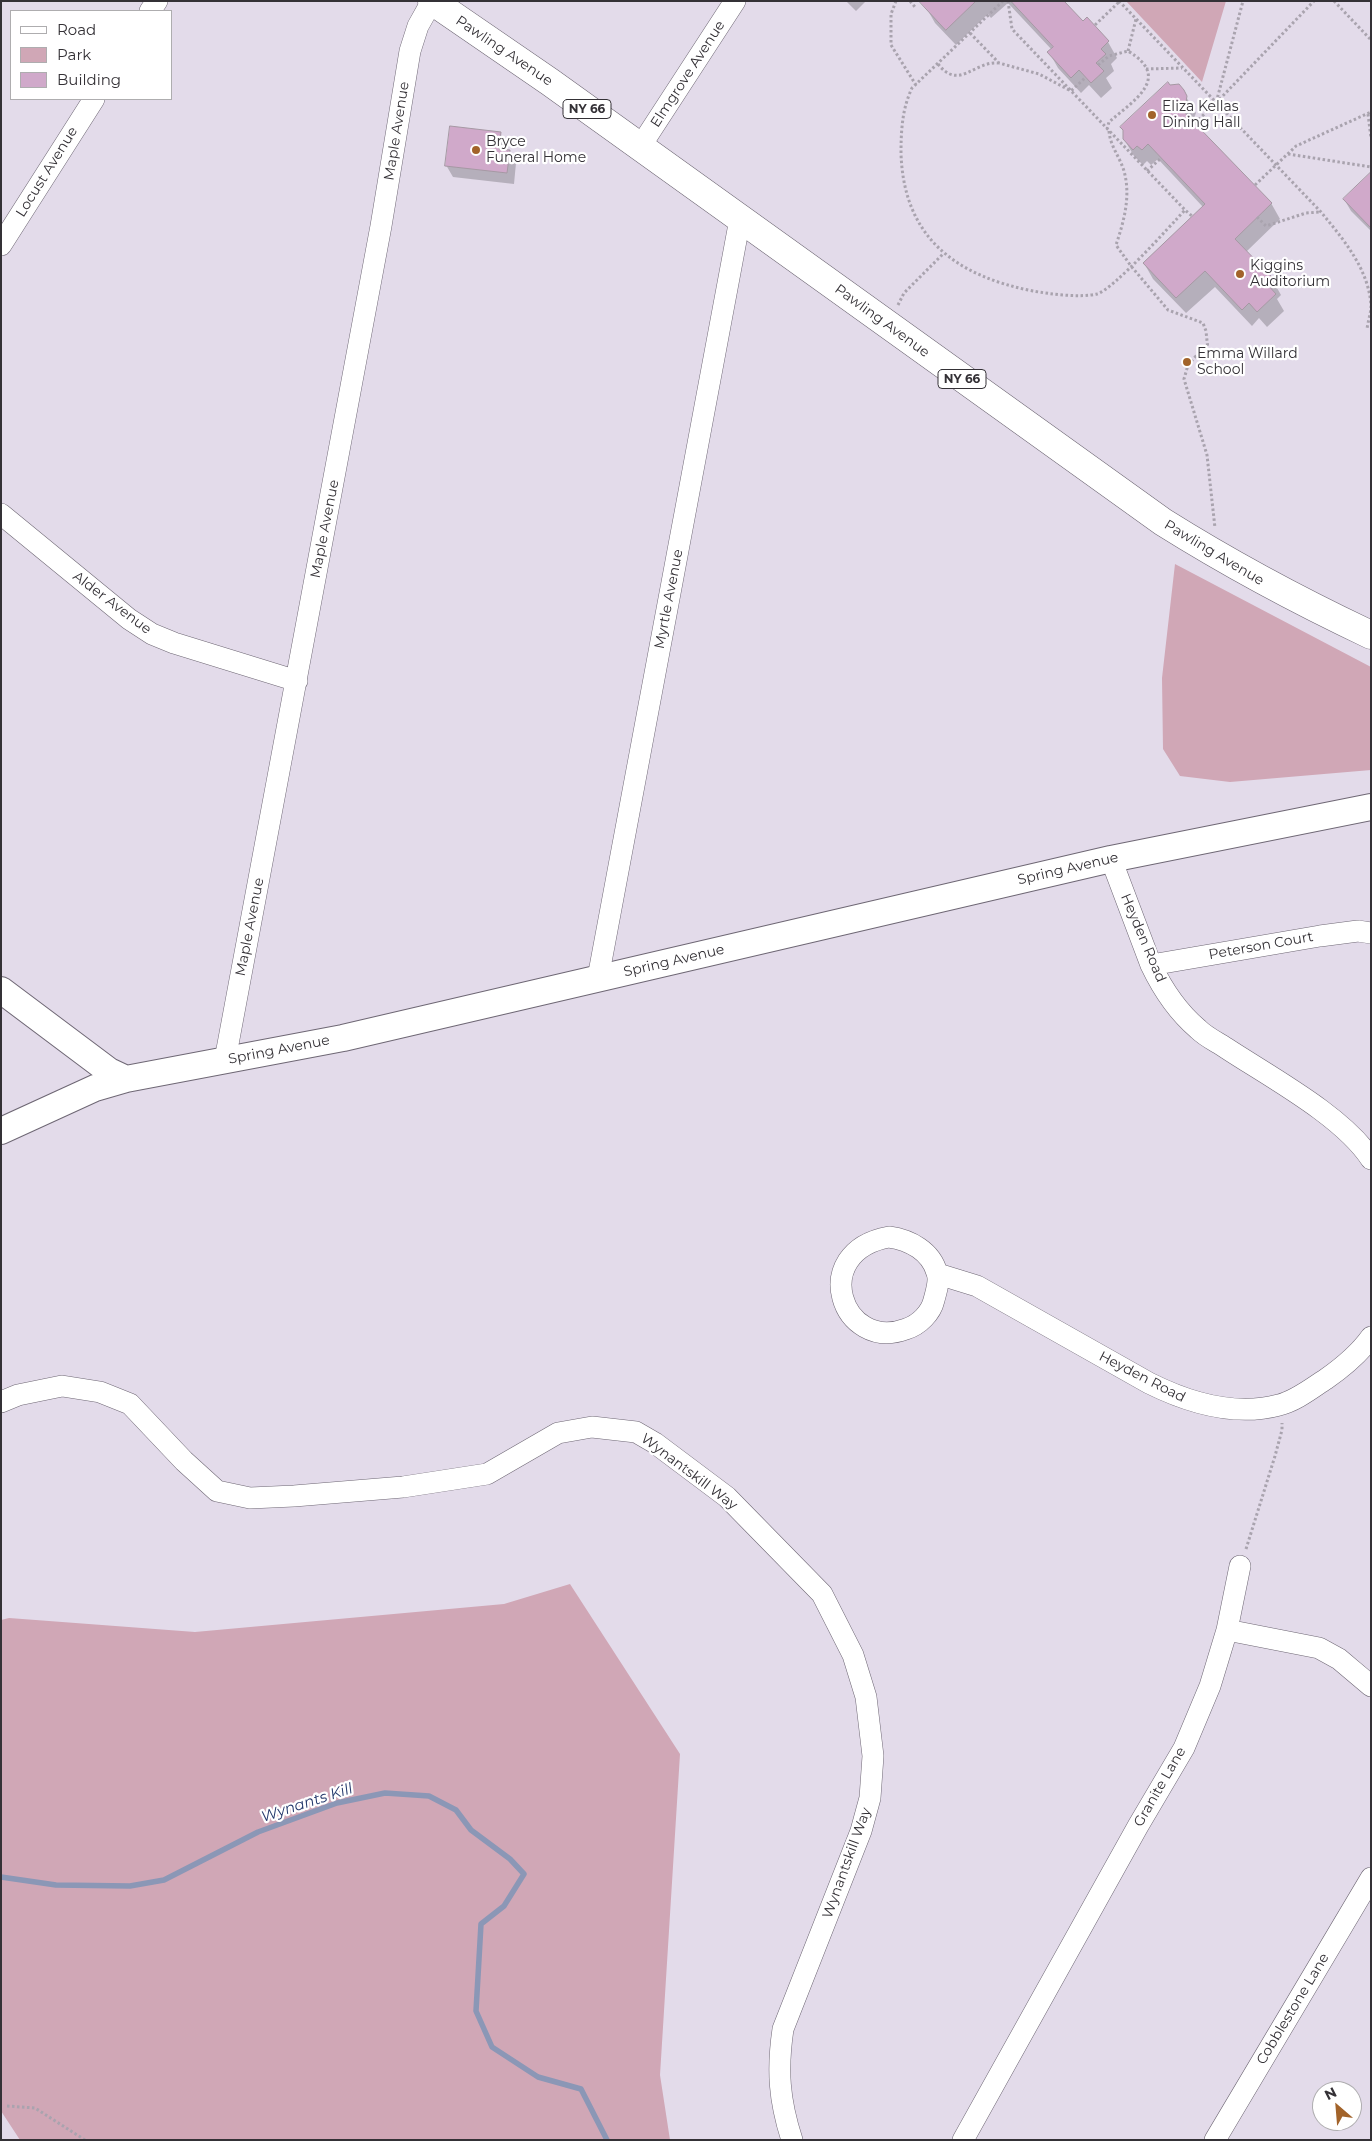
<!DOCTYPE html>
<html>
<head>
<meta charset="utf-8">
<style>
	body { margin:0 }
	#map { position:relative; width:1372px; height:2141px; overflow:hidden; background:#e3dbea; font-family:Montserrat,sans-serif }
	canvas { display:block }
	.frame { position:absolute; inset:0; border:2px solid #343136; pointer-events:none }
	.legend { position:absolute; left:10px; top:10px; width:162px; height:90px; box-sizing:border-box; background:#fff; border:1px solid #aeadaf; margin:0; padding:6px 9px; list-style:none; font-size:15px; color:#343136 }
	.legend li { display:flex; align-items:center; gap:10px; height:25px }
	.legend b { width:25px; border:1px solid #aeadaf }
	.north { position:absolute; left:1312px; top:2081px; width:50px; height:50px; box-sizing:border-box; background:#fff; border:1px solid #aeadaf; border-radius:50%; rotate:333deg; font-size:14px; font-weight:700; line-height:20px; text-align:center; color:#343136 }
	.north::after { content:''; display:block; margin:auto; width:18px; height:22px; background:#a2632a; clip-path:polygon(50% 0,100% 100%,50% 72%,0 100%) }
</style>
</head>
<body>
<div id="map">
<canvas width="1372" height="2141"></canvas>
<div class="frame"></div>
<ul class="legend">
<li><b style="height:6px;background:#fff"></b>Road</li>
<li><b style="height:14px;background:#d0a7b6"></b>Park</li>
<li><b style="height:14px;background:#d0a9ca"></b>Building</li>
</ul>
<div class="north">N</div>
</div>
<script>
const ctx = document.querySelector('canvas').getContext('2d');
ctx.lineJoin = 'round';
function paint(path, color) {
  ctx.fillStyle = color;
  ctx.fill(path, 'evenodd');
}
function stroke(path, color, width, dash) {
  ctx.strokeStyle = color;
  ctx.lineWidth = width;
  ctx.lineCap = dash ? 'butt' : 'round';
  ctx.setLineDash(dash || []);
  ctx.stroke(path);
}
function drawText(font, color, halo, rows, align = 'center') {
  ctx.font = font + ' Montserrat,sans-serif';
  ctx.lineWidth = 4.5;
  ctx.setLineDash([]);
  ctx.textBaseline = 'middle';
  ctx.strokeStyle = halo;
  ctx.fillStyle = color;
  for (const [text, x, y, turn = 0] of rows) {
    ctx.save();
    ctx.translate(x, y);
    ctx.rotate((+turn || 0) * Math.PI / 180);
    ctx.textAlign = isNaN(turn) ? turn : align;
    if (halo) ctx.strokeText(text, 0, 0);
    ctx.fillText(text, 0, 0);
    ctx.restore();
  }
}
paint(new Path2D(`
	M1126,1h100l-24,81z
	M1175,564l196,103v103l-141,12 -50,-6 -17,-27 -1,-71z
	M570,1584l110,170 -20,321 10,65h-650l-19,-29v-491l8,-2 186,14 309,-28z`), '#d0a7b6');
paint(new Path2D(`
	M846,1h20l-10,10z
	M932,1h131l20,21 25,20 9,16 -6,6 3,7 -8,7 6,10 -11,10 -12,-13 -8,8 -23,-25 -9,-16 3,-2 -44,-47 -17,15 -3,-4 -32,31 -21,-22 -9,-16z
	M1186,97l10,16 -2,5 2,3 -2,2 77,80 9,16 -34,33 26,27 9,16 -4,4 7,12 -17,16 -8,-9 -7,8 -37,-39 -29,26 -33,-34 -9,-16 59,-56 -45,-48 -7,6 -4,-4 -4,4 -9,-9 -10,-17z
	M500,133l7,12 -1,6h3l7,12 -2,21 -61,-7 -7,-12z
	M1371,173v58l-20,-20 -7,-12z`), '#0003');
stroke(new Path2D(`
	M1,1877l55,8 74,1 34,-6 94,-48 79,-29 48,-10 44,3 27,14 15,20 39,29 14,15 -20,32 -23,18 -5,87 16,36 46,30 43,12 26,51`), '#8b97b6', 5.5);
const building = new Path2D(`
	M919,1h57l-30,29z
	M1011,1h53l19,20 4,-4 22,24 -8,8 5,5 -10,9 8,8 -13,12 -12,-13 -8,8 -24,-26 6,-5z
	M1168,82l2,3 9,-1 5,6 3,6 -1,6 2,2 -6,6 90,93 -37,36 38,39 -6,6 9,10 -19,18 -8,-9 -7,7 -37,-39 -29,27 -33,-35 62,-59 -57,-60 -6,6 -5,-4 -4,4 -10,-11v-9l-3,-3z
	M450,126l51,6 -2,17 11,1 -3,23 -62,-7z
	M1371,172v56l-28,-29z`);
paint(building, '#d0a9ca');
stroke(building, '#a598a3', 1);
const minor = new Path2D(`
	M150,11l7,-10
	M640,147l95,-146
	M1,245l93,-146
	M1,514l128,105 23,15 22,9 123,38
	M1111,859l40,106c11,23 27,47 47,64 8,8 19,13 28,19 44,29 117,68 145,111
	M1151,965l169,-29 38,-5 13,2
	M598,978l142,-759
	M225,1060l156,-834 29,-175 8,-25 14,-25
	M889,1237c21,3 42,14 48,36 3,8 -1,19 -3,27 -3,13 -15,25 -28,29 -64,24 -99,-77 -17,-92z
	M938,1274l39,12 172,97c40,20 85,34 130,22 17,-4 33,-17 47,-26 17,-12 33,-25 45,-42
	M1,1402l17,-7 44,-9 38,6 30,12 54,57 33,30 33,7 44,-2 109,-9 84,-13 71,-41 34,-6 44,5 19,11 72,54 95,97 31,61 13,42 7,59 -3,42 -9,33 -78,198c-6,41 -4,71 9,111
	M1227,1630l92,18 20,11 32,27
	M963,2140l175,-314 46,-78 26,-62 17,-56 13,-64
	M1215,2140l156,-262`);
const tertiary = new Path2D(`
	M1,990l108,81 17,8
	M1,1131l94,-43 31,-9 217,-41 768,-179 260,-52`);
const primary = new Path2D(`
	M432,1l118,81 613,440c67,42 136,79 208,113`);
stroke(minor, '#6e6774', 22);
stroke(tertiary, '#6e6774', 28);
stroke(primary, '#6e6774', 29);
stroke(new Path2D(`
	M896,1l-5,13v31l25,40
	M910,1l5,6
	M1003,1l-91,87c-10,21 -11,43 -11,66 3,84 55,122 132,137 17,3 47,7 64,3 17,-5 73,-68 88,-84l7,6
	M1008,1l4,28 173,181
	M1119,1l202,211c22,27 48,57 50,94 0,7 -3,15 -4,23
	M1334,1l37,39
	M1095,25l24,-23
	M970,33l29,30 40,11 32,17 15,-14
	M1128,51l8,-32
	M938,64c21,27 36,-3 60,-1
	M1098,65l11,-9 19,-5c45,27 5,50 -19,71l-2,7
	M1146,69l36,-1
	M1216,103l98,-102
	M1368,114l3,24
	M1195,123l21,-20 27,-102
	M1109,131c1,15 11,26 15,40 7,25 0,50 -8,74l15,21 37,44 35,13 3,8 2,19 -12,6 -8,9 -4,14 23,76 8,73
	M1288,154l83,13
	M1147,171l14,-13
	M1255,185l41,-39 75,-34
	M1257,217l9,9 40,-13 14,-1
	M898,305l6,-12 40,-40
	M1246,1549l29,-93 7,-26v-7
	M7,2106l28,2 50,32`), '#a9a3ae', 3, [2.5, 2.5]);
stroke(minor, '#fff', 21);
stroke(tertiary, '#fff', 26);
stroke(primary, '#fff', 28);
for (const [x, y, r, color] of [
	[1152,115,5,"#a2632a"],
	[476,150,5,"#a2632a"],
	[1240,274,5,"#a2632a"],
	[1187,362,5,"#a2632a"]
]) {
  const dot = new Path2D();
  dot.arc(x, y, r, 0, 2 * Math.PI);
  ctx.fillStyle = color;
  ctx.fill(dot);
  stroke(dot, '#fff', 2);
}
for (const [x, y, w] of [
	[587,109,48],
	[962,379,48]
]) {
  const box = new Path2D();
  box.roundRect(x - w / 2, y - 9.5, w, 19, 4);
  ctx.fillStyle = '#fff';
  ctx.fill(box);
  stroke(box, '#343136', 1);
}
drawText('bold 12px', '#343136', null, [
	["NY 66",587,109],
	["NY 66",962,379]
]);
drawText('14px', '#343136', '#fff', [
	["Pawling Avenue",504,51,34],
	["Elmgrove Avenue",688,74,-57],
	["Maple Avenue",397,131,-81],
	["Locust Avenue",47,172,-58],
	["Pawling Avenue",882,321,36],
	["Maple Avenue",325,529,-79],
	["Pawling Avenue",1214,553,31],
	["Myrtle Avenue",669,599,-79],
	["Alder Avenue",112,603,37],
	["Spring Avenue",1068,869,-13],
	["Maple Avenue",250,927,-79],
	["Heyden Road",1143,938,67],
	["Peterson Court",1261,946,-10],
	["Spring Avenue",674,961,-13],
	["Spring Avenue",279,1050,-11],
	["Heyden Road",1142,1377,27],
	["Wynantskill Way",689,1472,37],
	["Granite Lane",1160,1787,-60],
	["Wynantskill Way",847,1863,-70],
	["Cobblestone Lane",1293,2009,-59]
]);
drawText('14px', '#343136', '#fff', [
	["Eliza Kellas",1162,107],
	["Dining Hall",1162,123],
	["Bryce",486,142],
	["Funeral Home",486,158],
	["Kiggins",1250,266],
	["Auditorium",1250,282],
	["Emma Willard",1197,354],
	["School",1197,370]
], 'left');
drawText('italic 15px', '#24396c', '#fff', [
	["Wynants Kill",307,1803,-18]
]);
</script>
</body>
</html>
